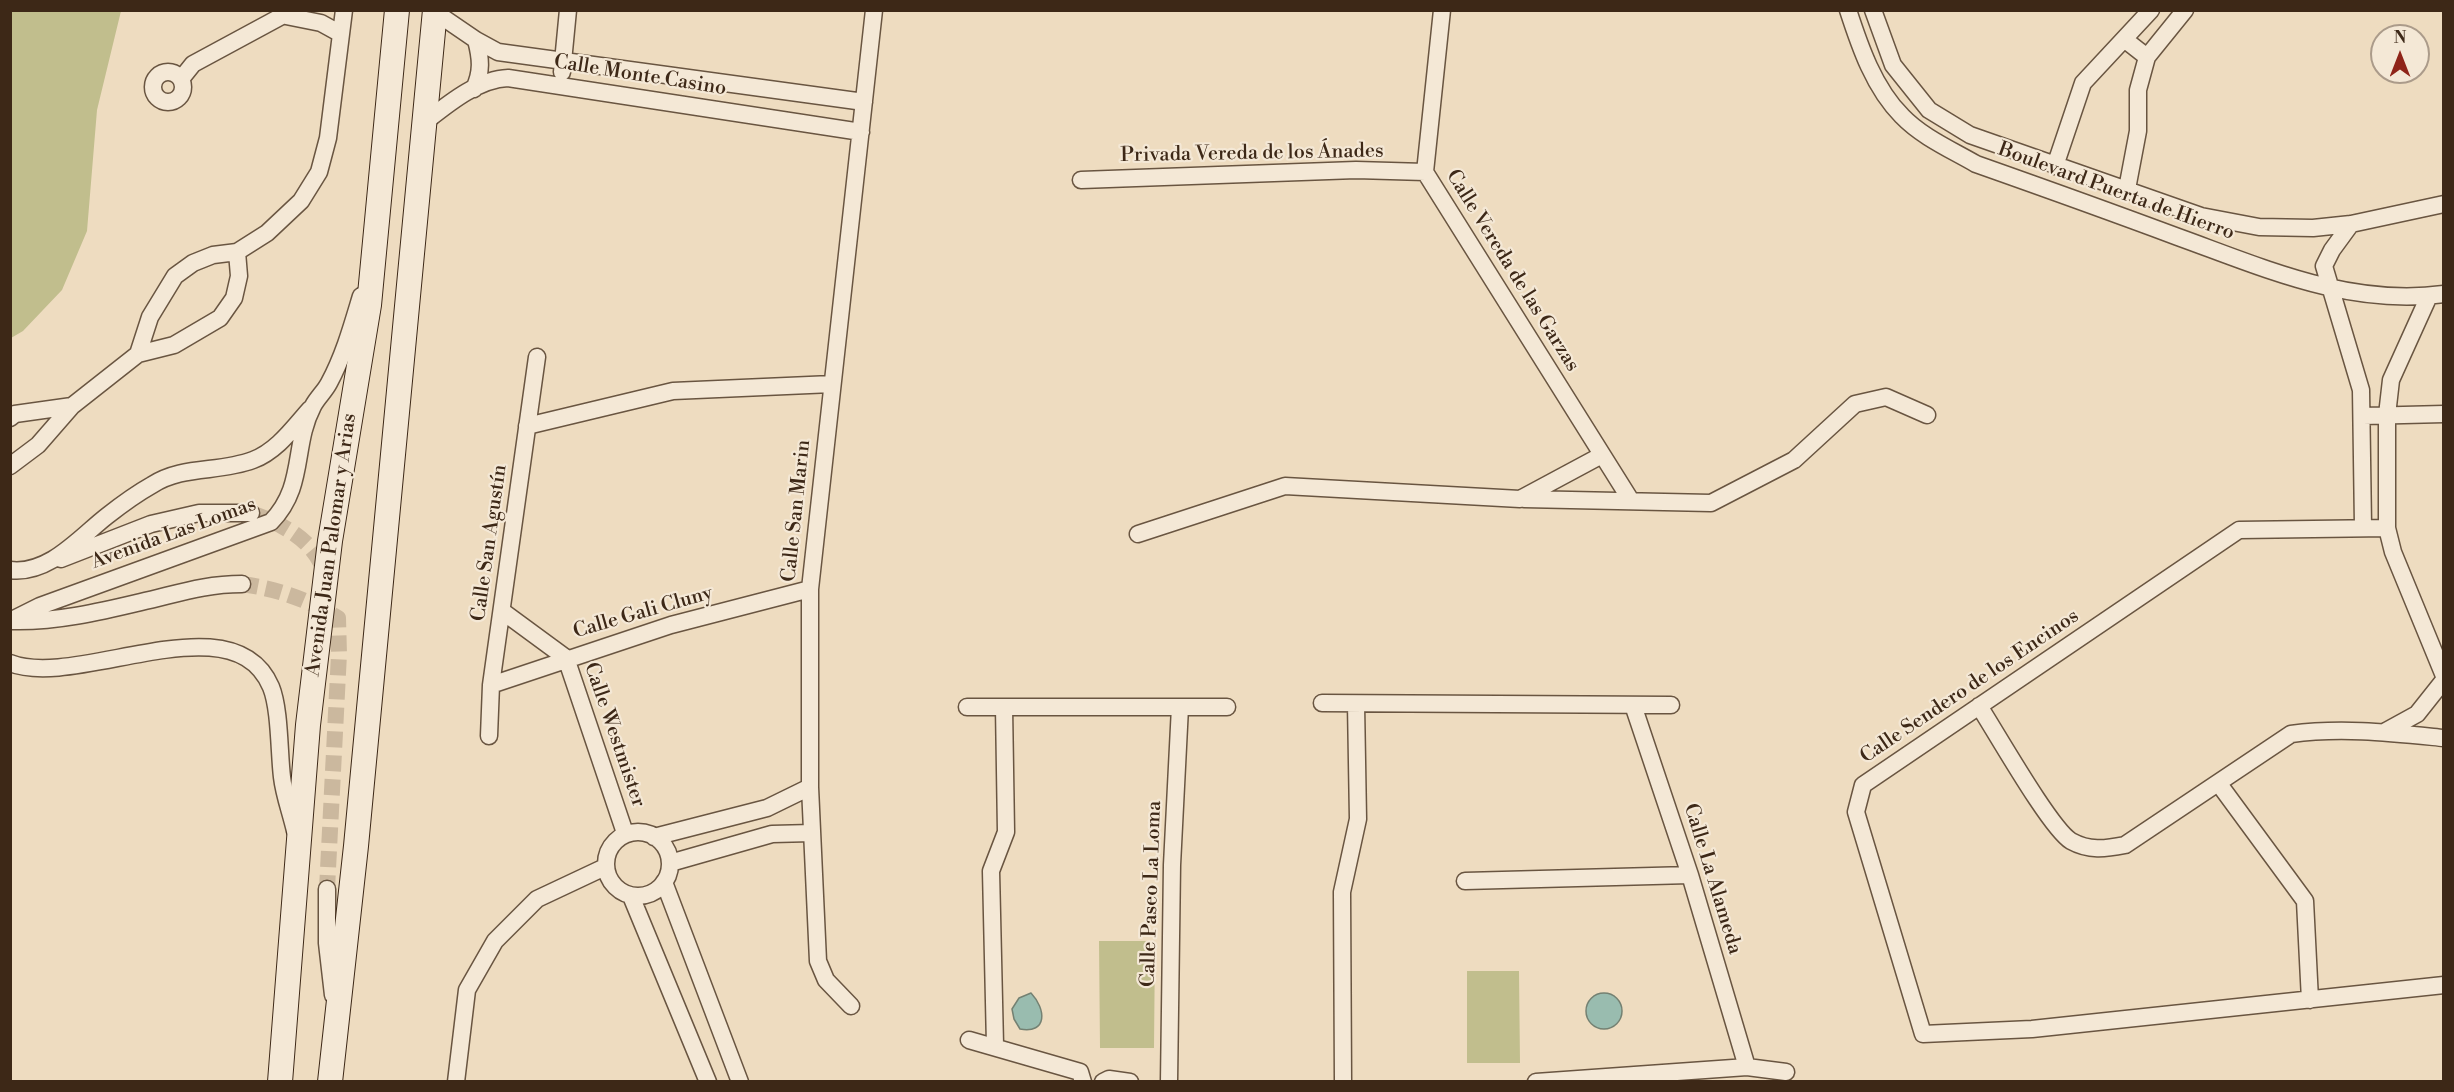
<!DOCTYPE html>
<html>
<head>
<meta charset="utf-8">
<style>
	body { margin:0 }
	#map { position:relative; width:2454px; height:1092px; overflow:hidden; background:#eedcc0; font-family:"Libre Bodoni",serif }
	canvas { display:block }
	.frame { position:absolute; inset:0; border:12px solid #3d2817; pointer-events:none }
	.north { position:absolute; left:2370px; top:24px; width:60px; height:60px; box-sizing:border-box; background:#f4e8d6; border:2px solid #ab9b8a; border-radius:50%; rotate:0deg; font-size:16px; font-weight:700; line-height:24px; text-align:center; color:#3d2817 }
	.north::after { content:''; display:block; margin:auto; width:21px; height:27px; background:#8f2418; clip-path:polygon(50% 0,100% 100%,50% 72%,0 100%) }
</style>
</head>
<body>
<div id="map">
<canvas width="2454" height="1092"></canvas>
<div class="frame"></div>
<div class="north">N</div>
</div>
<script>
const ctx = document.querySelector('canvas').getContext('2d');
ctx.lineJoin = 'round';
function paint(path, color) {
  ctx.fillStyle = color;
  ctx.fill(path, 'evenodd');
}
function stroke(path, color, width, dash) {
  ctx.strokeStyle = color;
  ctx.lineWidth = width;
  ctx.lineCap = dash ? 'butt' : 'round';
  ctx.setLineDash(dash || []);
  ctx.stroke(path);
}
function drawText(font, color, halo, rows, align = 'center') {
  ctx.font = font + ' "Libre Bodoni",serif';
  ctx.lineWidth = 4.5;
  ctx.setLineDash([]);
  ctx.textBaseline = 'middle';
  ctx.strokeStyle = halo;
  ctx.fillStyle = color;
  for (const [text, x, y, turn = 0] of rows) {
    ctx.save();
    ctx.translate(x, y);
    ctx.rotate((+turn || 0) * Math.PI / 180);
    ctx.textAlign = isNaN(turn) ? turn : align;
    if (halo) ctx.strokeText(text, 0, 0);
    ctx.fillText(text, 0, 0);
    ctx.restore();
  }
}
paint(new Path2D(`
	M11,10l110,1 -24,99 -10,121 -25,59 -39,41 -12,7z
	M1099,941h56l-1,107h-54z
	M1467,971h52l1,92h-53z`), '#c1be8d');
const water = new Path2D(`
	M1586 1011a18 18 0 1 1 36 0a18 18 0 1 1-36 0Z
	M1031,993c15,16 17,41 -11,36l-6,-10 -2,-10 7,-11z`);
paint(water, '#99bcaf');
stroke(water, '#748172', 1.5);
stroke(new Path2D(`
	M251,513c32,11 65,28 75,63
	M242,584c35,5 65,15 96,34l1,36 -12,235`), '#cbb89e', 16, [16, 8]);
const street = new Path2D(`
	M1442,10l-17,162 205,327
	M1848,10c12,37 26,78 54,106 20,21 50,34 74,48 68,24 135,48 202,73 86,31 172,70 266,57
	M1873,10l20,55 36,45 41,25 231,81 58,11 54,1 38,-4 93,-20
	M435,12l41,28 22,12 366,50
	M286,16l35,7 20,11
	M2124,39l23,18
	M562,72l6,-62
	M153 87a15 15 0 1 1 30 0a15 15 0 1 1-30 0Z
	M181,79l12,-15 100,-54
	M474,89c8,-17 7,-30 2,-49
	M425,122c23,-18 53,-43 83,-44l353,54
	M2055,166l28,-83 68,-73
	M1081,180l275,-10 69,2
	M2127,189l11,-58v-41l9,-33 38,-47
	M2351,224l-19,26 -8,16 37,124 2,136
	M2429,296l-38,84 -4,35v113l6,24 51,124
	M138,354l12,-37 25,-41 18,-13 20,-8 24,-3 30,-19 34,-32 18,-29 9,-34 16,-128
	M2363,416l81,-2
	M10,418l5,-4 57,-8
	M527,426l146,-35 159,-7
	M10,466l28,-21 34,-39 66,-52 36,-9 46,-27 14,-20 5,-22 -2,-24
	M1524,499l187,4 83,-43 61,-56 31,-7 41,18
	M2387,528l-148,2 -376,255 -7,27 67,222 109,-5 412,-44
	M1138,534l147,-48 235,13 82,-44
	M61,559l90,-35 48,-11h52
	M10,570c39,5 70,-33 97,-54 14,-11 29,-22 45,-31 31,-20 67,-12 101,-25 24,-9 40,-32 57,-51
	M502,611l64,47 59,175
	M10,621l30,-15 231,-84c35,-36 21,-76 42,-116 4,-8 12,-15 16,-23 15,-28 23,-57 32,-87
	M13,621c43,1 86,-9 128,-19 36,-8 63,-18 101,-18
	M10,663c68,27 223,-65 261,24 9,22 8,66 11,90 2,18 9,36 13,54
	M491,685l180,-60 139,-36
	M1322,703l349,2
	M1633,705l57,170 57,192
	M1979,706c17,26 71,122 92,135 18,10 34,8 54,4l166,-111c51,-7 102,-1 153,4
	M967,707h260
	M2386,731l31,-17 27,-34
	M489,736l2,-51 46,-328
	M2219,784l86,117 5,99
	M606 864a32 32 0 1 1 64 0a32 32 0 1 1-64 0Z
	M654,837l113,-29 43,-21
	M670,863l102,-29 40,-1
	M1465,881l225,-6
	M664,882l76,200
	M327,889v54l6,52
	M631,896l77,186
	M851,1006l-25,-26 -8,-19 -8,-174v-198l64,-579
	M969,1040l111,32 3,10
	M995,1045l-4,-174 15,-39 -2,-125
	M456,1082l11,-92 28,-49 42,-42 68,-32
	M1103,1082l6,-3 21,3
	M1169,1082l3,-217 8,-158
	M1343,1082l-1,-190 16,-73 -2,-115
	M1536,1082l211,-15 39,5`);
const secondary = new Path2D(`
	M280,1082l28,-357 22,-184 39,-236 28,-295
	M330,1082l26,-236 79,-836`);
stroke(street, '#695541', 19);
stroke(secondary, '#3d2817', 26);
stroke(street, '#f4e8d6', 16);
stroke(secondary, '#f4e8d6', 24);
drawText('20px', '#3d2817', '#f4e8d6', [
	["Calle Monte Casino",640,76,9],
	["Privada Vereda de los Ánades",1252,154,-1],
	["Boulevard Puerta de Hierro",2116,192,20],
	["Calle Vereda de las Garzas",1512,271,58],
	["Calle San Marin",797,511,-84],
	["Avenida Las Lomas",174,534,-20],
	["Calle San Agustín",490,543,-82],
	["Avenida Juan Palomar y Arias",332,545,-82],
	["Calle Gali Cluny",643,613,-16],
	["Calle Sendero de los Encinos",1970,687,-34],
	["Calle Westmister",614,735,71],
	["Calle La Alameda",1712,879,73],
	["Calle Paseo La Loma",1152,894,-88]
]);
</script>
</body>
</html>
